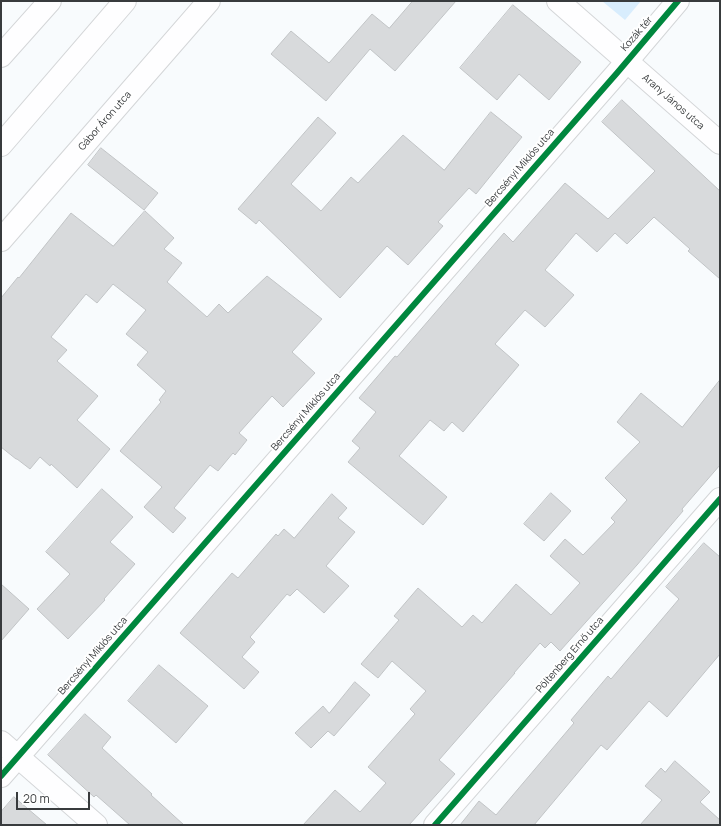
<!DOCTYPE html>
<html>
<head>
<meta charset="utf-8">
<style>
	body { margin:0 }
	#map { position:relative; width:721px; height:826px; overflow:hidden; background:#f8fbfd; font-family:Manrope,sans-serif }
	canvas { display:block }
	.frame { position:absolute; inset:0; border:2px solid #383b3d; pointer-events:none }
	.scale { position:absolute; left:16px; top:792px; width:74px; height:18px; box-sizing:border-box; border:2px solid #383b3d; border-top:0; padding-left:5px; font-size:12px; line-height:14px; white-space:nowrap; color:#383b3d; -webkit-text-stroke:3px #fff; paint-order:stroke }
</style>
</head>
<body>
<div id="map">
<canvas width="721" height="826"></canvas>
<div class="frame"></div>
<div class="scale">20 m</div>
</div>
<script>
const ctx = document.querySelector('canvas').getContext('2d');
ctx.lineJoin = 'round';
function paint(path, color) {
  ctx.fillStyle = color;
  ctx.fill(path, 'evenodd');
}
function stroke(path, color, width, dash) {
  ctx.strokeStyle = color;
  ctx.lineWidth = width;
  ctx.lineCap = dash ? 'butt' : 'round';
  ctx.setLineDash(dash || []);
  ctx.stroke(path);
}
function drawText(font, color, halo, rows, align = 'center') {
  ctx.font = font + ' Manrope,sans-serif';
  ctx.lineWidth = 4;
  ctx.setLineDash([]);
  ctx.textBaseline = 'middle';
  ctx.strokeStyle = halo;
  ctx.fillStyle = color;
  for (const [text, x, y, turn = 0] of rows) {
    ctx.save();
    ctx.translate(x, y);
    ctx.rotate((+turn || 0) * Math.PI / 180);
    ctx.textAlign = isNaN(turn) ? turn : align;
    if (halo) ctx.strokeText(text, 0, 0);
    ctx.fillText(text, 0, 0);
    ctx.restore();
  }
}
paint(new Path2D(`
	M602,1h39l-16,19z`), '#d8edfd');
const building = new Path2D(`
	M413,1h43l-61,70 -25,-22 -44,52 -55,-47 20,-23 38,32 43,-49 17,14z
	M513,5l68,57 -32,38 -30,-26 -22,26 -37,-32z
	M622,100l98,91v88l-32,-28 2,-2 -36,-32 -27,27 -12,-11 -18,19 -21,-19 -31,37 29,25 -29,32 -20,-17 -30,34 24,21 -56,67 -11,-10 -8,9 -14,-11 -31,36 48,41 -24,28 -75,-63 12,-14 -8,-7 24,-29 -17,-14 36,-42 2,1 107,-124 9,9 52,-59 43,36 47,-48 -53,-49z
	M491,112l31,25 -46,57 -7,-6 -31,34 5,4 -35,39 -21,-19 -47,52 -81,-78 -3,4 -18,-15 80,-92 18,16 -45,51 30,27 30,-34 7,6 45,-48 41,35z
	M101,148l57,45 -14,17 -56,-45z
	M145,211l29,27 -10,11 18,14 -15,19 40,35 12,-13 9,9 39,-37 55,43 -30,33 23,21 -32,34 -11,-11 -33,37 8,7 -12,15 -2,-2 -15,18 -8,-6 -36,43 12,10 -13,15 -29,-26 18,-20 -42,-36 41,-49 -2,-2 7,-9 -29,-26 11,-13 -22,-18 20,-24 -33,-26 -16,19 -11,-9 -35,43 16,13 -10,11 41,35 -21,24 33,29 -33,39 -26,-24 -1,2 -10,-9 -10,12 -13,-10h-1l-15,-12v-149l17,-21 1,1 52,-65 42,33z
	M720,380v85l-38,44 1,2 -46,54 -77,86 -9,-9 -6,6 -5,-5 -26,30h1l-76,87 16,14 -46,51h-106l32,-35 25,22 26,-29 -18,-16 47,-53 -5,-5 16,-18 -34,-30 -14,17 -17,-14 38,-44 -5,-4 24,-28 44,39 11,-12 9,8 34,-39 35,31 29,-32 -30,-27 15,-17 18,16 32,-33 -4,-4 16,-18 -22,-22 35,-36 -23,-20 24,-29 41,34z
	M102,489l31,28 -23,25 25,22 -31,35 1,1 -37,39 -31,-30 33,-35 -24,-22z
	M551,493l20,18 -27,30 -20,-17z
	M332,494l15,14 -9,10 17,14 -29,34 23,20 -25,27 -27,-24 -7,7 -3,-2 -37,43 5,5 -13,15 17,15 -15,17 -64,-56 52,-60 6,5 38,-44 2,2 6,-7 10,9z
	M704,543l16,14v97l-53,63 -18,-16 -42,49 -6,-5 -67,80h-74l19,-24 17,14 78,-92 -3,-3 37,-44 3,3 68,-80 -13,-12z
	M1,584l28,25 -28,32z
	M159,665l49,41 -32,37 -48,-42z
	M355,682l15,13 -36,41 -6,-5 -17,17 -16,-15 28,-27 6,7z
	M85,714l26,23 -9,11 50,46 -1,1 33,30h-54l-34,-30 -2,2 -46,-42z
	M675,761l35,31 -10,10 20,18v5h-80l22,-25 -17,-14 16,-18 4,4z
	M14,797l33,28h-46v-13z`);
paint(building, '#d8dadc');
stroke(building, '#c1c4c6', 1);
const minor = new Path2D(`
	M558,1l162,142
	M1,240l208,-239
	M1,742l95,83
	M1,776l616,-703 61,-72
	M435,825l285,-326`);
const major = new Path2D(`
	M1,56l49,-55
	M1,145l124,-144`);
stroke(minor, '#d4d6d8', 24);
stroke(major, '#d4d6d8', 24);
stroke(minor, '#fefeff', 22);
stroke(major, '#fefeff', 22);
stroke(new Path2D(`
	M1,776l616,-703 61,-72
	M435,825l285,-326`), '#00873e', 6);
drawText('10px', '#383b3d', '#fff', [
	["Kozák tér",637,34,-49],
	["Arany János utca",673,102,41],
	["Gábor Áron utca",105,121,-49],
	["Bercsényi Miklós utca",520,168,-49],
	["Bercsényi Miklós utca",306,412,-49],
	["Pöltenberg Ernő utca",570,655,-49],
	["Bercsényi Miklós utca",93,656,-49]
]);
</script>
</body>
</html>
